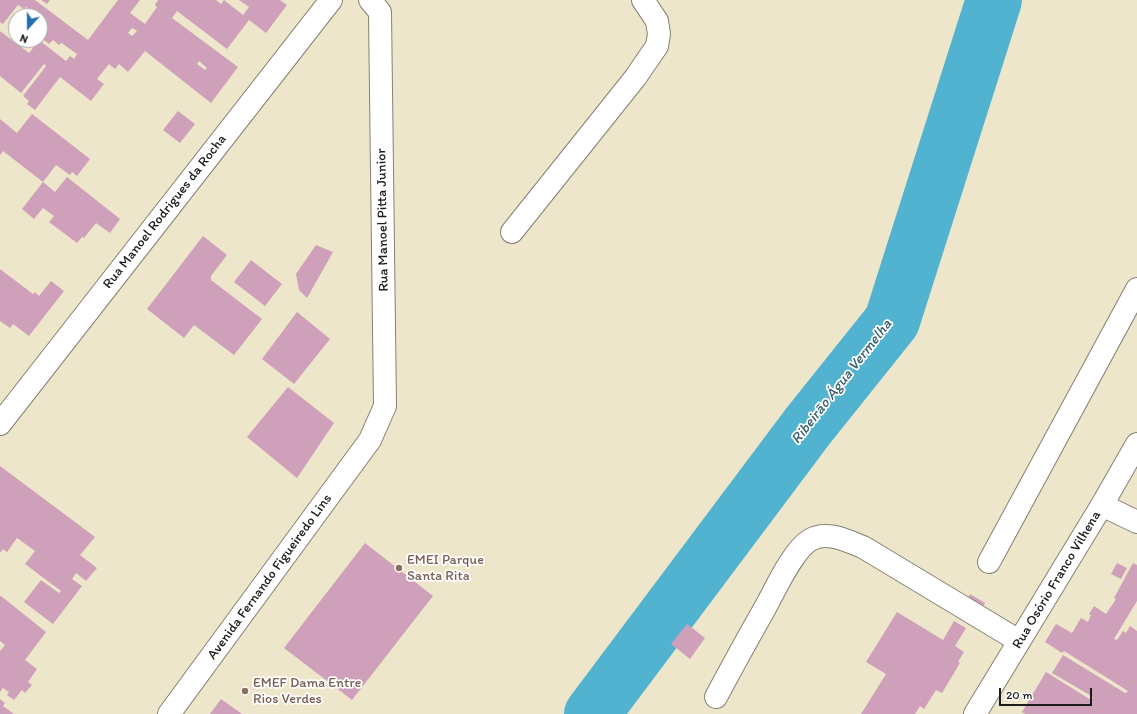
<!DOCTYPE html>
<html>
<head>
<meta charset="utf-8">
<style>
	body { margin:0 }
	#map { position:relative; width:1137px; height:714px; overflow:hidden; background:#eee6ca; font-family:Itim,sans-serif }
	canvas { display:block }
	.north { position:absolute; left:8px; top:8px; width:40px; height:40px; box-sizing:border-box; background:#fff; border:1px solid #a4a4a4; border-radius:50%; rotate:201deg; font-size:11px; font-weight:700; line-height:16px; text-align:center; color:#1c1c1c }
	.north::after { content:''; display:block; margin:auto; width:14px; height:18px; background:#1f6fb2; clip-path:polygon(50% 0,100% 100%,50% 72%,0 100%) }
	.scale { position:absolute; left:999px; top:688px; width:93px; height:18px; box-sizing:border-box; border:2px solid #1c1c1c; border-top:0; padding-left:5px; font-size:12px; line-height:14px; white-space:nowrap; color:#1c1c1c; -webkit-text-stroke:3px #fff; paint-order:stroke }
</style>
</head>
<body>
<div id="map">
<canvas width="1137" height="714"></canvas>
<div class="north">N</div>
<div class="scale">20 m</div>
</div>
<script>
const ctx = document.querySelector('canvas').getContext('2d');
ctx.lineJoin = 'round';
function stroke(path, color, width, dash) {
  ctx.strokeStyle = color;
  ctx.lineWidth = width;
  ctx.lineCap = dash ? 'butt' : 'round';
  ctx.setLineDash(dash || []);
  ctx.stroke(path);
}
function paint(path, color) {
  ctx.fillStyle = color;
  ctx.fill(path, 'evenodd');
}
function drawText(font, color, halo, rows, align = 'center') {
  ctx.font = font + ' Itim,sans-serif';
  ctx.lineWidth = 3.5;
  ctx.setLineDash([]);
  ctx.textBaseline = 'middle';
  ctx.strokeStyle = halo;
  ctx.fillStyle = color;
  for (const [text, x, y, turn = 0] of rows) {
    ctx.save();
    ctx.translate(x, y);
    ctx.rotate((+turn || 0) * Math.PI / 180);
    ctx.textAlign = isNaN(turn) ? turn : align;
    if (halo) ctx.strokeText(text, 0, 0);
    ctx.fillText(text, 0, 0);
    ctx.restore();
  }
}
stroke(new Path2D(`
	M592,714l216,-288 84,-105 102,-321`), '#52b3d1', 56);
paint(new Path2D(`
	M0,0h35l53,40 30,-40h22l-10,13 15,11 12,-17 -2,-2 3,-5h58l5,4 3,-4 19,15 6,-8 -10,-7h41l7,5 -21,28 -17,-13 -22,29 -50,-38 -5,7 66,49 -27,36 -66,-52 -17,21 -9,-8 -4,5 -6,-5 -12,15 7,5 -13,17 -31,-24 -25,33 -8,-6 2,-3 -6,-5 23,-30 -2,-2 -23,29 -21,-17v-45l29,22 10,-13 27,21 4,-5 4,3 3,-5 -14,-10 -2,-1 -2,2 -6,-5 -4,4 -9,-7v-21h-15l5,-7 -4,-2 -2,2 -6,-4 -15,19 -3,-2zM132,28l5,3 -5,5 -4,-3zM199,61l8,7 -2,2 -8,-6z
	M41,0h9l-3,4z
	M178,111l17,13 -15,19 -17,-13z
	M32,114l58,45 -13,17 -5,-4 -2,3 -14,-10 -13,17 -40,-31 -3,4v-36l17,14z
	M67,177l53,42 -10,14 -14,-10 -12,15 -2,-1 -5,6 -28,-21 5,-6 -11,-8 -9,11 -12,-10 21,-27 12,10z
	M203,236l24,19 -16,21v4l51,39 -28,36 -40,-30 -10,13 -37,-29z
	M316,245l17,7 -26,46 -8,-8 -3,-16z
	M251,260l31,24 -17,22 -31,-24z
	M0,269l33,25 2,-2 4,4 12,-15 13,10 -35,45 -16,-12 -3,4 -10,-7z
	M297,312l33,27 -36,45 -32,-25z
	M288,387l46,36 -37,55 -50,-41z
	M0,466l95,71 -15,18 17,13 -11,13 -10,-8 -4,6 10,7 -29,38 -29,-22 17,-22 18,13 2,-2 -36,-27 10,-13 -18,-13 -10,14 -4,-3 -3,4z
	M365,543l68,53 -81,104 -68,-52z
	M1117,563l10,5 -6,11 -10,-5z
	M1133,563l4,2v36l-23,38 3,1 6,-9 3,2 4,-7 7,5v83h-112l-3,-2 24,-40 45,28 2,-3 -41,-24 11,-18 62,38h1l2,-2 -64,-40 -2,2 -17,-11 11,-18 16,9 9,-15 7,4 3,-7 -2,-1 5,-8 12,8 10,-15 -2,-1z
	M970,594l15,9 -6,10 -15,-8z
	M0,596h1l45,36 -21,28 12,9 -9,13 4,3 -7,8 -3,-3 -8,10 -7,-5 2,-3 -6,-4 -3,4v-41l5,-6 -5,-4z
	M897,612l46,28 11,-19 12,7 -11,18 9,6 -6,10 2,1 -18,30 -6,-3 -12,19 -4,-3 -5,8h-54l25,-40 -20,-12z
	M687,624l18,14 -15,21 -19,-15z
	M0,699l5,4 -2,3 11,8h-14z
	M221,699l21,15h-32z`), '#cea0ba');
const minor = new Path2D(`
	M512,232l123,-154 22,-32 2,-12 -2,-13 -14,-21
	M0,424l331,-424
	M1102,505l35,17
	M989,562l148,-273
	M716,697c16,-30 32,-59 49,-89 10,-18 28,-58 45,-68 17,-10 37,1 53,7l156,94
	M169,714l201,-274 15,-34 -5,-394 -10,-12
	M975,714l127,-209 35,-61`);
stroke(minor, '#858173', 24);
stroke(minor, '#fff', 22);
for (const [x, y, r, color] of [
	[399,568,4,"#8d6e63"],
	[245,691,4,"#8d6e63"]
]) {
  const dot = new Path2D();
  dot.arc(x, y, r, 0, 2 * Math.PI);
  ctx.fillStyle = color;
  ctx.fill(dot);
  stroke(dot, '#fff', 1.5);
}
drawText('14px', '#1c1c1c', '#fff', [
	["Rua Manoel Rodrigues da Rocha",165,212,-52],
	["Rua Manoel Pitta Junior",383,220,-91],
	["Avenida Fernando Figueiredo Lins",270,577,-54],
	["Rua Osório Franco Vilhena",1057,580,-59]
]);
drawText('14px', '#785e54', '#fff', [
	["EMEI Parque",407,560],
	["Santa Rita",407,576],
	["EMEF Dama Entre",253,683],
	["Rios Verdes",253,699]
], 'left');
drawText('italic 15px', '#34606d', '#fff', [
	["Ribeirão Água Vermelha",842,382,-52]
]);
</script>
</body>
</html>
